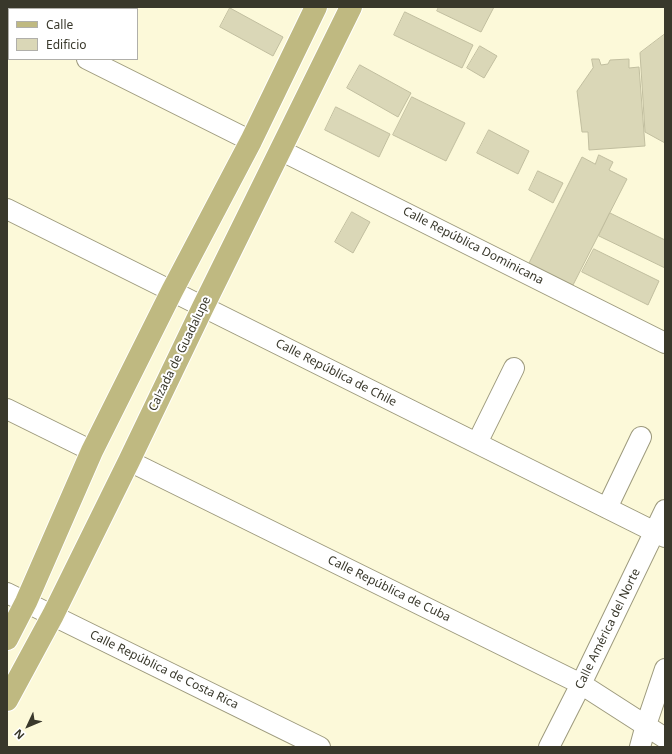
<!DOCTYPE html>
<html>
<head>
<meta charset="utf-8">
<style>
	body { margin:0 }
	#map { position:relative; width:672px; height:754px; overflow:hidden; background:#fcf9d9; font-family:"Noto Sans",sans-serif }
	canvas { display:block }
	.frame { position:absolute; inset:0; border:8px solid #39382b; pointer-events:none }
	.legend { position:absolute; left:8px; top:8px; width:130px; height:52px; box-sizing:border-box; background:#fff; border:1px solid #b0afaa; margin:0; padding:5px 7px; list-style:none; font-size:12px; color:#39382b }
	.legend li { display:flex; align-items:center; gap:8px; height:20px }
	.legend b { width:20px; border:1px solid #b0afaa }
	.north { position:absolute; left:8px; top:706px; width:40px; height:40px; -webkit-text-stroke:3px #fff; paint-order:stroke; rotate:226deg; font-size:11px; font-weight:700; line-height:16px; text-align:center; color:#39382b }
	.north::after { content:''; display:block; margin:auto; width:14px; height:18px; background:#39382b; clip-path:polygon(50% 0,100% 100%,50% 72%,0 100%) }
</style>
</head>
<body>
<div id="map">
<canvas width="672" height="754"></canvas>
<div class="frame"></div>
<ul class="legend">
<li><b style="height:5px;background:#bfb981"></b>Calle</li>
<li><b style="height:11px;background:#dad7b7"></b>Edificio</li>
</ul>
<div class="north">N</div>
</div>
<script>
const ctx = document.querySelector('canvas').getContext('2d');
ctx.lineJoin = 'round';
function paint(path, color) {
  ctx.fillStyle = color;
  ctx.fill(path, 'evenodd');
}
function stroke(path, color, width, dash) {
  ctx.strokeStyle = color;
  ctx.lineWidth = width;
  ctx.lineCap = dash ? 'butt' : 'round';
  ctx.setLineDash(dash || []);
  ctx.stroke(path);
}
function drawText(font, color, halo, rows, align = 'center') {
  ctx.font = font + ' "Noto Sans",sans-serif';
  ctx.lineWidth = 4;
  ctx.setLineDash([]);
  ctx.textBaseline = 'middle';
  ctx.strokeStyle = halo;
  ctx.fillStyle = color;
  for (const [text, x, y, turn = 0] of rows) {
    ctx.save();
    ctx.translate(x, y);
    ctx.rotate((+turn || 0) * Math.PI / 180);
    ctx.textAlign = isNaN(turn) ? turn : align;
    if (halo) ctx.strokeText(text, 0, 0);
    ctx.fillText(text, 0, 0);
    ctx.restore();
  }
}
const building = new Path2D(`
	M439,7h55l-13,25 -44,-21z
	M230,8l53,29 -10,19 -53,-29z
	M405,12l68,33 -11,23 -68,-33z
	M665,34v109l-20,-11 -5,-79z
	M480,46l17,10 -13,22 -17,-10z
	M592,59h7l2,6 7,-1 2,-4 19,-1v9l10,-1 6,79 -56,4 -1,-18h-6l-5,-41 16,-23z
	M360,65l51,28 -13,24 -51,-29z
	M412,97l53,26 -19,38 -53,-26z
	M336,107l54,27 -11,23 -54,-27z
	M489,130l40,21 -11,23 -41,-21z
	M599,155l14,7 -4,8 18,9 -54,106 -44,-22 53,-106 13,7z
	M538,171l25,12 -10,20 -24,-13z
	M352,212l18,10 -17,31 -18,-11z
	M610,213l55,27v28l-66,-32z
	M594,249l65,32 -11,24 -66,-33z`);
paint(building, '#dad7b7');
stroke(building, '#c1be9f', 1);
const minor = new Path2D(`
	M7,19l2,1
	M87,59l164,82
	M280,150l385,193
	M7,209l658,328
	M7,409l85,42
	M477,443l37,-75
	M129,461l452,223 84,54
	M607,508l34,-71
	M7,593l313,154
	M549,747l32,-63 84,-174
	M640,747l6,-22 19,-56`);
const major = new Path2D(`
	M7,639l19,-37 66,-151 80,-160 79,-150 65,-134
	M7,700l46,-85 76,-154 74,-154 148,-300`);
stroke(minor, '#9d9a7d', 22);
stroke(major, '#fff', 24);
stroke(minor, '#fff', 20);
stroke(major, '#bfb981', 22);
drawText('12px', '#39382b', '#fff', [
	["Calle República Dominicana",473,246,27],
	["Calzada de Guadalupe",180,354,-64],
	["Calle República de Chile",336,373,27],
	["Calle República de Cuba",389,589,26],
	["Calle América del Norte",608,629,-64],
	["Calle República de Costa Rica",164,670,26]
]);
</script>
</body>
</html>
